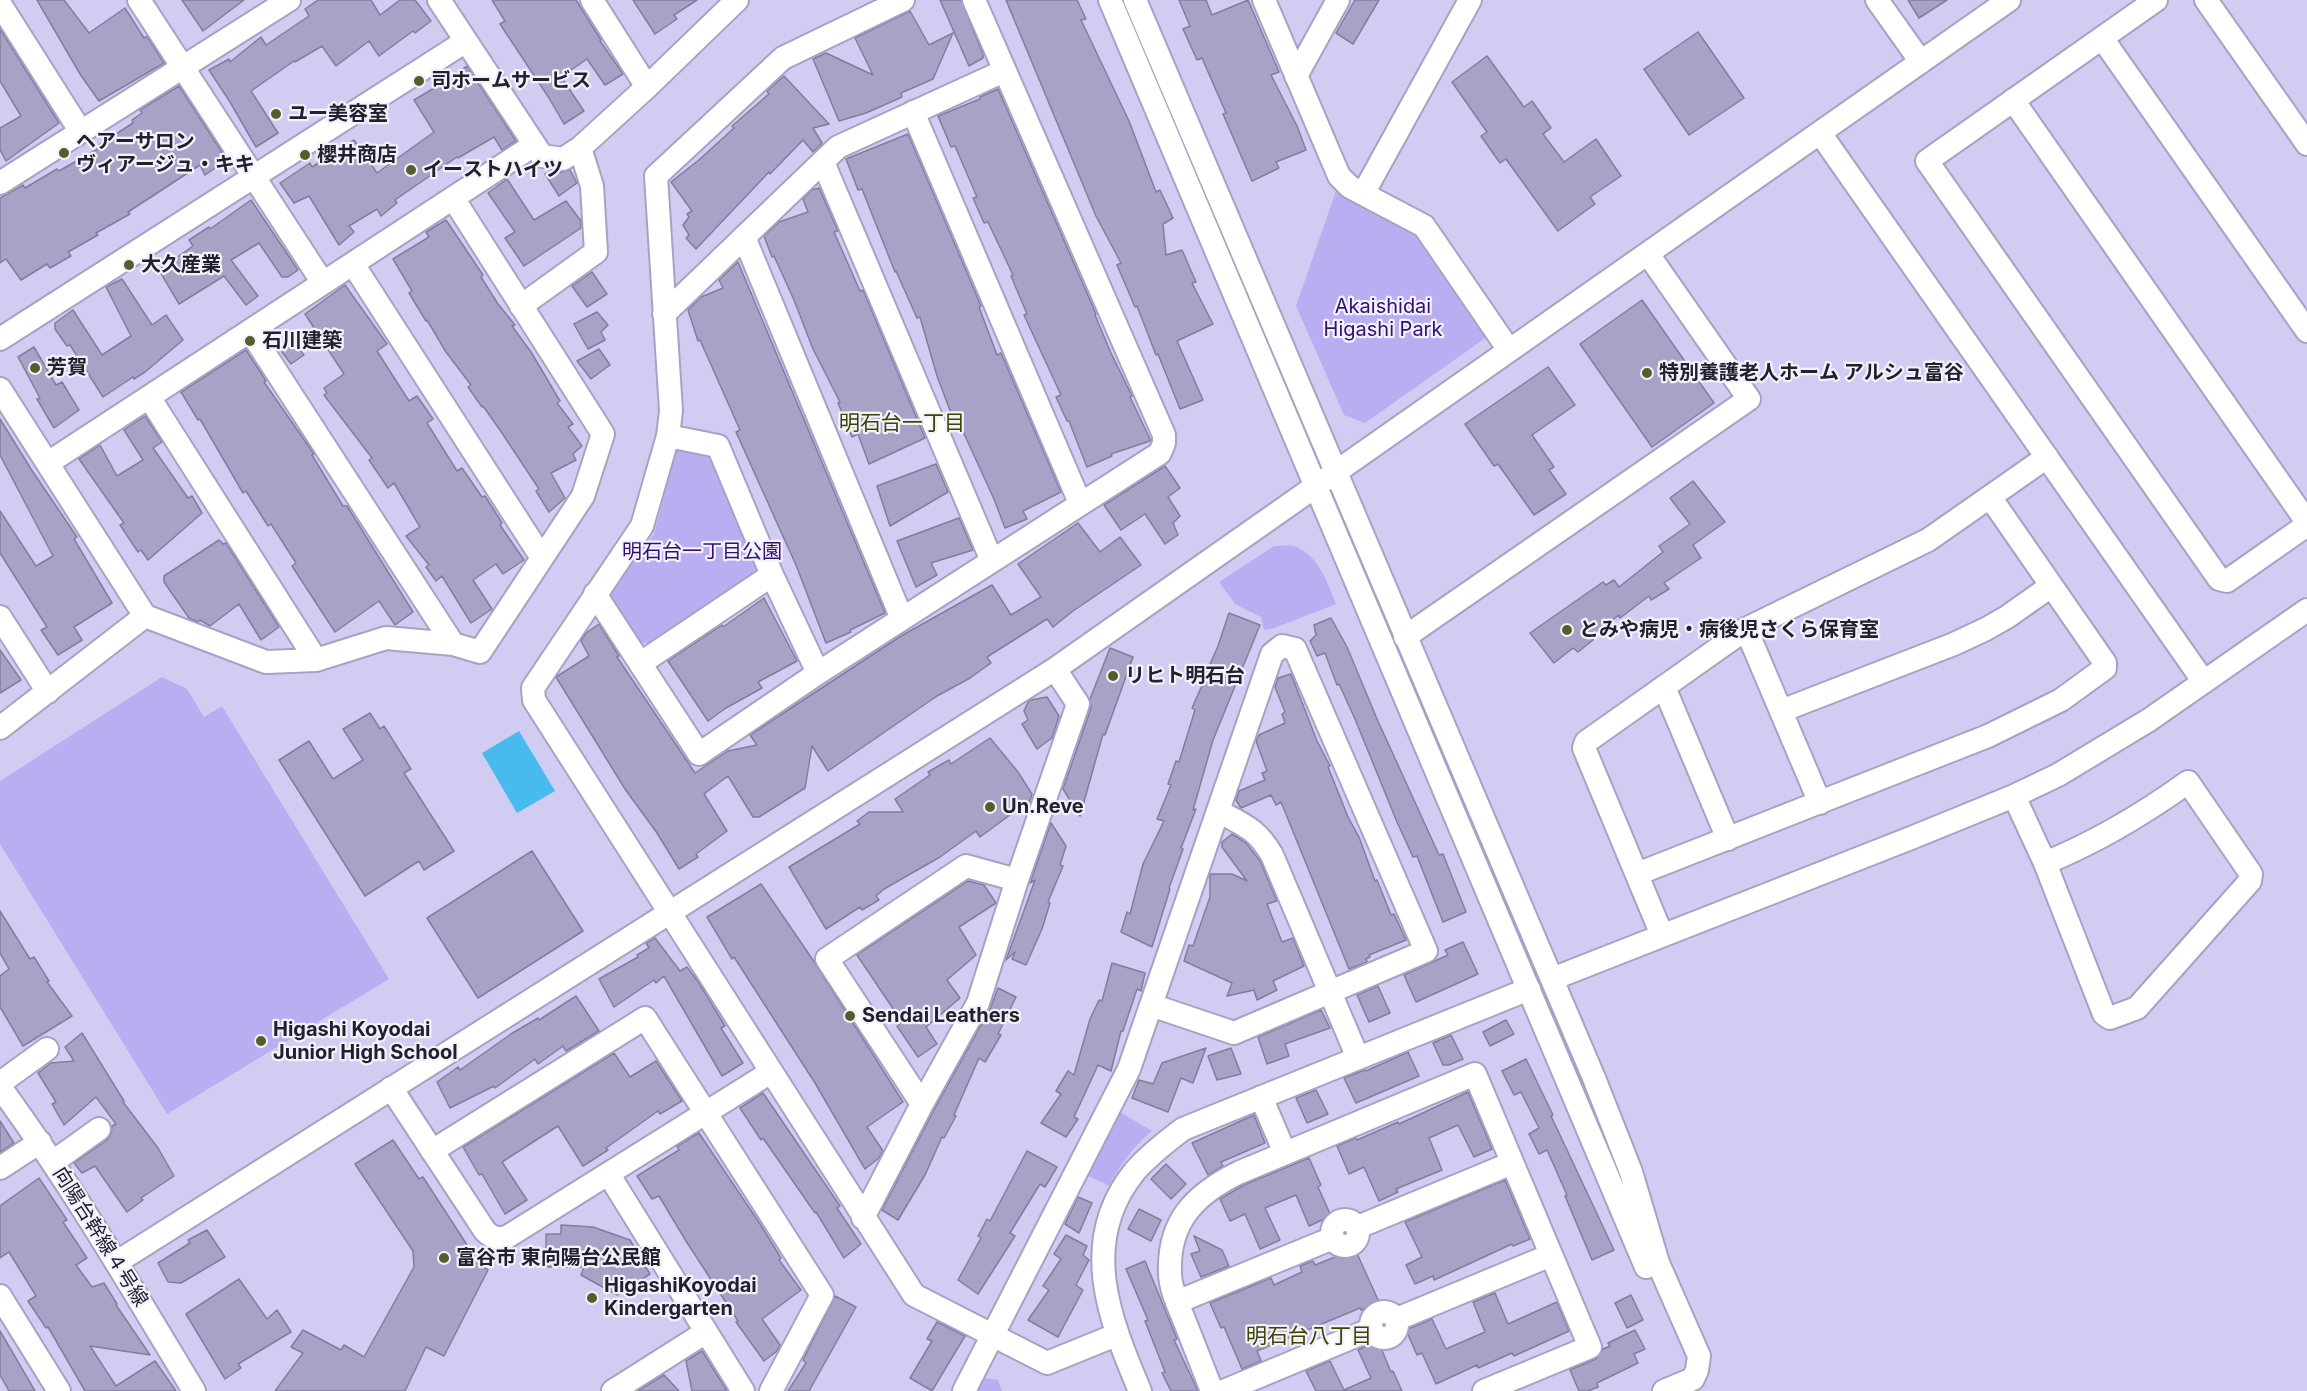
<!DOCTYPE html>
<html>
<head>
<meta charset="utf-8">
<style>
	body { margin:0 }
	canvas { display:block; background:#d1ccf1 }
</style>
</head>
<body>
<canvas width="2307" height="1391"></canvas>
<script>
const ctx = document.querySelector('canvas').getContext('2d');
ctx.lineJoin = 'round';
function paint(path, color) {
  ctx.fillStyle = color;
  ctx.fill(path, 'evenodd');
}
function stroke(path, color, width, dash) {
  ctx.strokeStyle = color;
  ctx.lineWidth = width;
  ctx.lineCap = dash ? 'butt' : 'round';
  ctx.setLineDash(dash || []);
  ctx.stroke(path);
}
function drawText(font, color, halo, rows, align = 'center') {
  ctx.font = font + ' Inter,"Noto Sans JP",sans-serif';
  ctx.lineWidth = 4.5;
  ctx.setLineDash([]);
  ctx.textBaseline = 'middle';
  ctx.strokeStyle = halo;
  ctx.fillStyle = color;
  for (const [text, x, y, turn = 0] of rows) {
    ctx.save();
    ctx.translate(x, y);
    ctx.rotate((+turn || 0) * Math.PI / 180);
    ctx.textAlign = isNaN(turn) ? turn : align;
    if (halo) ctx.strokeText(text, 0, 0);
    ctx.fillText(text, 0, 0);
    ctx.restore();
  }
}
paint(new Path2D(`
	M1336,191l79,43 72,103 -122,86 -21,-8 -48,-109z
	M677,448l39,11 43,115 -103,69h-18l-31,-46 47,-63z
	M1274,546c6,0 14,-1 20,0 25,9 33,36 42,58l-64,25 -8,1 -3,-13 -26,-13 -16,-22z
	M162,677l25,12 17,28 18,-11 167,273 -222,135 -167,-270v-63z
	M1118,1111l34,20c-21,18 -30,32 -43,55l-24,-12z
	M980,1377l18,3 4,11h-29z`), '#baaef2');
paint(new Path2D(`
	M519,731l36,60 -38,22 -35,-60z`), '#47baee');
const building = new Path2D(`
	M37,0h27l25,33 36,-25 19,30 3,-2 17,27 -65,38 -19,-27z
	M182,0h62l-41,31z
	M318,0h53l9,15 20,-15h15l16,21 -16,12 -2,-2 -34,25 -10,-15 -33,25 -14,-20 -27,16 -1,-1 -43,30 27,42 -22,14 -26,-45 -21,-32 20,-11 1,3 31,-25 5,8 43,-29 -4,-7z
	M492,0h84l25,40 -1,1 23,33 -18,11 -18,-26 -26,18 23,34 -20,13 -15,-26 -49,-74 5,-3z
	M633,0h64l-23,15 3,4 -22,15z
	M940,0h21l22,54v4l-14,8z
	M1006,0h71l9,19 -5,1 48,101 27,71 4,-2 13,28 -10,6 3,31 16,-5 14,32 -4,1 21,41 -36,17 26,59 -23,9 -22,-55 -2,1 -19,-49 -2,1 -18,-42 4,-2 -25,-47z
	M1179,0h27l6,15 36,-15 31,72 -8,3 26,51 9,24 -30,12 3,6 -27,13 -29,-67 3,-1 -24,-55 -5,2 -14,-31 7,-3z
	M1355,0h24l-26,44 -17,-11z
	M1908,0h39l-28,18z
	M910,11l19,34 24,-12 -20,46 -32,14 1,4 -36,16 -27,8 -26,-62 13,-6 47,22 -18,-37z
	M0,29l59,94 -53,38 -6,-11v-22l21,-12 -21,-35z
	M1698,32l46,66 -55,37 -45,-66z
	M1487,56l37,51 8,-6 19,27 -8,6 21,28 32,-23 25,37 -31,21 5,7 -37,27 -52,-72 -6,4 -19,-27 6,-4 -35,-50z
	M467,66l49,75 -14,9 -8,-13 -36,21 -1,-1 -62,43 2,3 -16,13 -4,-7 -28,17 5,6 -15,13 -30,-49 -15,7 -14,-20 30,-20 2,4 42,-27 23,33 57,-41 -20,-32 32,-19z
	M784,76l45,48 -16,4 9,15 -9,9 -10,-12 -33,34 -1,-2 -73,77 -10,-11 3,-3 -6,-10 6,-8 -2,-3 5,-3 -21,-29 29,-23 34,-31 -2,-2 37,-32 -2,-3z
	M179,86l48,74 -22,15 -5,-10 -72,47 2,2 -34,19 2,2 -30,17 3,4 -21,12 -3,-4 -26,16 -15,-21 -6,4v-65l23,-13 2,3 32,-19 2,2 42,-24 -2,-2 34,-22 -1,-3 10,-7 -2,-3z
	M998,89l98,225 -1,1 16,38 21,43 -2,1 20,42v2l-39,13 1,2 -25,11 -18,-46h-2l-11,-24 5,-2 -37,-80 3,-1 -16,-38 2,-1 -25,-53 -4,1 -11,-25 4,-1 -22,-51 -4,1 -13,-31 42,-17v-2z
	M908,134l73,172 -2,1 18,48 4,-2 60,139 -38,19 4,8 -22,9 -11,-29 -40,-87 -3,1 -14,-37 -17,-59 -3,1 -21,-47 -1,1 -33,-83 -4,1 -12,-31z
	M570,170l7,13 -18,13 -14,-22 7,-3 9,1z
	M507,179l27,41 32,-19 15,20v7l-57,38 -19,-28 10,-6 -27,-39z
	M819,188l19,43 -4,1 26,59 3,-1 62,148 -56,26 -11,-30 -6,3 -14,-34 2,-1 -27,-53 -19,-49 -20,-44 -2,1 -8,-21 15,-14 29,-10 -5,-13 9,-9z
	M251,200l47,70 -10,7h-6l-23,-34 -28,17 27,36 -12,9 -22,-29 -45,28 -20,-34 34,-24 -4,-6 20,-13 1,2z
	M446,220l37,55 -2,2 17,27 17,21 -3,1 19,26 29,49 -3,2 16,21 -5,3 14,19 -9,8 3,6 -25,13 14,25 -16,14 -13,-21 3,-2 -37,-56 -19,-27 -1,1 -14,-20 3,-2 -25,-33 -19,-32 -1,1 -17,-28 3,-2 -19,-32 36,-22 -3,-5z
	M738,262l147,351 -35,17 1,2 -25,11 -30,-78 -60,-133 4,-2 -40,-90 -2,1 -10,-31 13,-13 22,-9 -4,-8z
	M592,272l15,22 -20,13 -15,-21z
	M122,279l30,46 14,-10 17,25 -38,32 -11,7 -1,-2 -30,20 -33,-52 -3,1 -12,-17v-6l18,-13 29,45 29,-19 -25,-49z
	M345,285l42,59 -10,7 32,50 8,-5 16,23 -6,4 30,48 5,-3 20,29 3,-1 17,27 -2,2 24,35 -21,14 -7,-10 -23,16 19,29 -21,14 -29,-47 -6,5 -10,-14 3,-2 -23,-29 14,-9 -26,-44 -6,5 -19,-28 3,-2 -48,-63 3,-2 -3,-5 20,-14 -39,-60z
	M1642,300l72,103 -62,44 -72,-103z
	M597,312l11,13 -7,7 4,8 -17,9 -14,-25z
	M294,343l10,12 -13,9 -9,-12z
	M34,347l22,38 6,-3 17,28 -25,18 -17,-29 3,-1 -22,-41z
	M599,349l11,16 -19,14 -14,-18z
	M246,350l20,31 -2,1 50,72 -2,1 31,51h4l66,106 -18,13 -16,-24 -44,31 -43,-66 4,-3 -25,-39 -3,2 -22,-35 -3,2 -43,-74 -2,1 -17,-28z
	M1548,367l27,38 -43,30 22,32 -5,3 17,24 -32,21 -36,-51 -4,2 -29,-42z
	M145,416l17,26 -9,6 35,50 4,-2 10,17 -54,47 -7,-10 -3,2 -18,-27 4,-2 -45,-64 21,-14 17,31 26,-16 -19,-30z
	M0,419l31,50 46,68 -3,2 38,64 -38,24 8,13 -24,15 -17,-25 6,-3 -47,-74v-42l36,55 17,-10 -53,-101z
	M936,464l12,28 -58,34 -13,-40z
	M1165,466l15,22 -12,9 12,19 -7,7 5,12 -13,9 -20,-30 -24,16 -17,-25z
	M1693,481l32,41 -32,23 8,13 -37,25 5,6 -18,11 -2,-4 -29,22 -1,-3 -26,20v5l-15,12 -5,-4 -19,15 -24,-30 73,-51 3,3 8,-5 5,7 44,-35 -4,-6 31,-22 -20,-26z
	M959,518l14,32 -42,13 6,12 -21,12 -19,-46z
	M1078,523l22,29 20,-15 21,28 -68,46 -20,16 -6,-8 -60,38 4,6 -21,15 -33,18 -109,75 -16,-25 -7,42 -46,29h-6l-25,-41 -24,18 23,37 -31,23 2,3 -19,12 -22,-36 -32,-44 -69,-112 33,-21 -8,-15 5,-8 13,-9 20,32 -2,1 78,116 33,-22 29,-6 -7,-10 151,-99 91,-51 19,30 30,-18 -23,-33z
	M219,540l4,4 3,-1 53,84 -18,13 -22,-36 -29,22 -10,-6 -2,2 -9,-4 -25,-36v-6z
	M764,598l33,63 -39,21 4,6 -36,20 -18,13 -40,-60 54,-36 1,2z
	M1229,613l31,12 -47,115 -20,70 3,-1 -15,39 2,1 -14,39 1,1 -18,58 -31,-15 6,-20 3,2 13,-50 21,-43 -7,-2 14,-34 -3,-1 8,-23 3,1 16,-52 -3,-2 16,-36 -1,-1 11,-25z
	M1331,618l16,29 30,72 62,136 4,-1 23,58 -23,10 -26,-66 -4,1 -16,-35 -42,-103 -16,-35 -2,1 -12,-32 -8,3 -7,-15 6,-6 -2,-10z
	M1110,648l23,9 -28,78 -2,-1 -23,82 -17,-27 28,-81 -1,-9z
	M0,650l21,30 -21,13z
	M1291,674l26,67 13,25 -2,1 20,50 11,20 16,44 2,-1 14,35 3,-1 12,26 -37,15 1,2 -4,2 1,3 -18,7 -68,-167 -5,3 -5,-10 -30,13 -5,-8 3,-9 26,-11 -3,-7 5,-2 -11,-30 3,-6 26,-12 -3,-9 3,-2 -10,-25 3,-9z
	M1047,697l12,19 -7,22 -15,11 -15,-25 6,-4 -4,-9 4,-9 3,-2z
	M370,713l10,16 4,-3 27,43 -7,4 50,78 -30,19 -5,-9 -54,35 -86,-136 30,-19 24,38 30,-19 -20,-31z
	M990,738l28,34 14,22 -4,12 -8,7 -2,-4 -38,28 -4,-6 -36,26 -56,32 -8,7 3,4 -17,10 -2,-3 -34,22 -37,-62 71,-43 -3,-3 12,-9h34l-8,-13 35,-24 -2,-3 21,-12 2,4z
	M1051,823l15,23 -6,19 3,1 -15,36 2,1 -8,26 -16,36 -14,-6 3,-7 -9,8 29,-80 -5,3z
	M1232,834l14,9 14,18 17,40 -10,3 15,38 11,-4 11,28 -31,15 4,9 -20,10 -3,-10 -27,6 5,-13 -48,-22 5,-16 4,1 17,-49v-23h22l15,7 -25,-34v-5z
	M532,851l51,80 -105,67 -51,-80z
	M968,881l16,4 12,18 -37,24 17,28 -29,25 13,18 -34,29 11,17 -19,13 -21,-31 5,-4 -45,-67z
	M761,884l54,79 88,139 -36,25 16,24 -4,7 -14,11 -50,-86 -81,-126 -2,2 -25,-42z
	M0,911l30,48 4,-2 15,24 -2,1 25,34 -49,30 -23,-39v-31l9,-7 -9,-16z
	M655,938l25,33 7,-4 12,16 26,43 -4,2 22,35 -21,13 -58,-100 -8,7 -2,-3 -40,27 -15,-28 39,-22 -1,-2 12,-7 -3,-5z
	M1463,942l15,32 -62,28 -12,-27 44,-20 -3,-5z
	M1112,963l33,10 -4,18 -4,-2 -14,42h-2l-10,40 -13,-6 -24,52 4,2 -12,18 -25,-14 20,-29 -5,-3 12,-20 6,4 16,-56 9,-19 3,1z
	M1378,986l12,27 -21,9 -12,-27z
	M998,988l18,9 -18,37 3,1 -16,27 -6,-4 -25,57 2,1 -12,22 -2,-1 -17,38 -27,45 -16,-10 52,-100 56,-101z
	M576,996l23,35 -33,20 -3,-5 -25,18 -3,-5 -40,29 -1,-2 -44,22 -13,-26 21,-15 2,3 51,-36 27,-16 1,2z
	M1321,1010l9,18 -45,16 4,12 -22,8 -9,-27z
	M1506,1020l8,14 -24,12 -7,-14z
	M82,1033l42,68 -1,1 35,46 16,28 -33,22 2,2 -16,12 -32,-46 -13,7 -8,-10 33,-23 4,-6 1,-8 4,-2 -20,-27 -32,28 -12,-21 4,-2 -18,-29 13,-10 23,-2 -9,-14z
	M1451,1035l12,24 -14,6h-6l-10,-22z
	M1206,1048l-13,35 -12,-5 -13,34 -36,-14 7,-18 14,4 9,-21z
	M1231,1048l10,26 -24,6 -9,-24z
	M1408,1052l11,24 -63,27 -12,-25 21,-8 1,1z
	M614,1053l16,24 26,-16 26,40 -22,13 -2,-3 -52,37 2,2 -25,16 -25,-40 -56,36 25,38 -22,14 -23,-40 -3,1 -16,-28z
	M1526,1059l27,56 -2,1 63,134 -22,10 -27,-64 2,-1 -20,-45 -8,4 -10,-20 10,-6 -18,-36 -7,3 -12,-24z
	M1316,1090l12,24 -21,9 -11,-25z
	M1468,1092l24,57 -18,8 -16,-32 -29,13 13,32 -46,19 2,3 -19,9 -15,-34 -15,7 -12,-28 19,-8 1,2 41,-18 1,2z
	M763,1093l77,113 -3,2 24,36 -17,14 -28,-46 -1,1 -52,-75 -2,2 -21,-32z
	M1254,1115l11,28 -44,19 2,4 -15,9 -16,-32z
	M0,1121l14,22 -14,9z
	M699,1133l61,91 21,34 -2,2 22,30 -39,29 18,26 -3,6 -13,10 -28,-39 2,-1 -52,-80 -27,-45 -7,3 -15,-23 42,-26 -2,-4z
	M393,1140l26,39 4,-2 57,88 8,5 -44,86 -18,-9 -21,44h-130l28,-38 -12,-6 12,-17 38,20 3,-5 20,12 50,-90 -1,-16 -58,-87z
	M1027,1151l30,16 -12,20 -5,-3 -30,49 5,3 -37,58 -20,-14 23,-42 -3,-2 9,-17 3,2z
	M1309,1158l12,27 -3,2 13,29 -22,10 -13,-31 -31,13 15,32 -20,9 -15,-35 -15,7 -10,-22 24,-14z
	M1166,1164l20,20 -15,15 -20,-20z
	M39,1178l28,42 -4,2 24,36 -11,7 16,22 12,-4 13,21 -1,1 34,50 -60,-9 26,40 39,-25 21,30h-91l-37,-64 -2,1 -18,-27 8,-5 -27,-44 -9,6v-52z
	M1505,1180l25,59 -17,7 -1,-2 -78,36 -1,-4 -18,8 -9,-19 16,-8 -17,-35z
	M1078,1197l14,6 -13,30 -14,-9z
	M1139,1209l22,11 -10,21 -23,-12z
	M561,1225l32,2 37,13 20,34 -33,21 -36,-20 3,-8h-38v-33h15z
	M207,1230l18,27 -44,26 -13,-1 -10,-19 32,-20 -2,-3z
	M1066,1235l21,11 -4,9 6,5 -13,25 7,5 -25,47 -30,-17 21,-30 -6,-4 18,-27 -7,-5z
	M1194,1236l28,14 7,16 -28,11 -10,-23 9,-3z
	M1355,1249l24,53 -18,8 -1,-2 -103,43 4,10 -19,8 -18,-42 -3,1 -11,-25 61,-25 3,7 28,-13 -2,-6 13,-5 2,4z
	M1145,1261l32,78 -3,1 24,51h-27l-9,-18 3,-1 -20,-51 3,-1 -22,-51z
	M239,1279l28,40 10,-9 14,22 -53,32 3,4 -16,11 -39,-65z
	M1495,1293l13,31 49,-22 12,29 -55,25 -2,-3 -34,15 -1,-3 -41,19 -14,-31 -5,2 -11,-25 26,-11 14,30 39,-17 -12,-30z
	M1631,1295l12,25 -16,8 -12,-25z
	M835,1296l21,11 -47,84h-21l18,-28 -3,-3z
	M937,1322l28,14 -33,55 -22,-13 22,-37 -5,-2z
	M1635,1330l10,19 -11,5 4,9 -41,20 1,4 -10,4h-9l-9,-21 26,-11 7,-10 7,-3 -2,-3z
	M0,1331l35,60h-26l-9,-16z
	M1378,1341l13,31 2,-1 9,20h-86l-10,-20 24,-10 14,29 27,-12 -13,-28z
	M702,1351l25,40h-35l-6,-30z
	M664,1375l15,16h-41z`);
paint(building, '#a8a3c6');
stroke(building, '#827d9e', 1.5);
const minor = new Path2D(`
	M139,0l184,283
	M439,0l103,156 21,3 17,-11
	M903,0l-120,58 -127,118 15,235 -3,25 -26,90 -109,162 1,12 380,595 133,68 69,-28
	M1110,0l536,1267
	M1135,0l459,1078 37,94 27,91 41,93 -2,14 -4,9 -29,12
	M1264,0l75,176 11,11 74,39 85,124
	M1877,0l44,62
	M2156,0l-229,161 292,418 8,2 80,-56
	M2206,0l101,144
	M0,4l81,128
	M2102,38l205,293
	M1296,76l42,-76
	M647,87l90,-87
	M2013,100l294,422
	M913,112l167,391
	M1820,133l384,549
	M823,162l169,399
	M0,183l289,-183
	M1363,194l107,-194
	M744,237l158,382
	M353,264l189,294
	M521,306l75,-54 -4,-66 -12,-38 67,-61 -55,-87
	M664,314l174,-167 166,-76
	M250,331l203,313
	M0,339l466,-298
	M0,389l145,227 121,46 50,-2 70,-22 67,6 27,8 103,-156 20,-62 -150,-236
	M149,397l167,263
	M668,436l50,10 54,129 46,98
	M48,463l486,-318
	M595,594l104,160 119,-81 342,-220 4,-10v-8l-190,-435
	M0,617l48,75
	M1746,629l74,174
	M1405,637l344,-238 -101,-145
	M641,663l131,-88
	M1664,687l64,152
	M1781,711l173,-67 32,-15 21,-12 44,-31
	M0,728l145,-112
	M2014,796l31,67 59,151 6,4 27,-10 113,-127 1,-7 -63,-92c-46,33 -91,60 -143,81
	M1218,811c26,14 39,18 54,44l86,203
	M1637,874l351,-138 73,-36 44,-32v-5l-115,-166
	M1662,935l-78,-187 2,-6 160,-113 182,-89 119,-83
	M1552,979l359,-141 103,-42 44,-21 91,-55 158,-110
	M0,1083l47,-34
	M0,1087c71,97 132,201 194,304
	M391,1088l94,143c7,7 12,8 22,6l264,-165
	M1261,1097l24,56
	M922,1104l-95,-145 139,-93 51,14
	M432,1151l213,-133 177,277 -51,96
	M53,1162l46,-33
	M0,1168l40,-26
	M609,1175l134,216
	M863,1218l59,-114 56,-101 39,-123 61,-176 -23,-35
	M1332 1233a13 13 0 1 1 26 0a13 13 0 1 1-26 0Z
	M1358,1227l154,-64
	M117,1262l938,-593 954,-669
	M0,1296l59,95
	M1177,1302l156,-64
	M1371 1325a13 13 0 1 1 26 0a13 13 0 1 1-26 0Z
	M1397,1319l154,-64
	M613,1391l93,-59
	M964,1391l165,-322 143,-415 10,-8 13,3 131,302 -192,82 -83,-28
	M1140,1391c-31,-73 -62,-150 -5,-220 14,-16 31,-29 48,-42l346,-140
	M1212,1391c-9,-23 -18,-46 -27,-69 -6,-15 -15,-33 -15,-49 -2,-51 24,-78 68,-100l237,-99 115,273 -106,44
	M1224,1391l148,-62`);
stroke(minor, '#a7a2c5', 26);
stroke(minor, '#fff', 22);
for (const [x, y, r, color] of [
	[419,81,6,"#595c2a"],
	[276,114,6,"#595c2a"],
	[64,153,6,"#595c2a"],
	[305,155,6,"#595c2a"],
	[411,170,6,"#595c2a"],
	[129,265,6,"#595c2a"],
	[250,341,6,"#595c2a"],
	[35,368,6,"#595c2a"],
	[1647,373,6,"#595c2a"],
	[1567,630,6,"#595c2a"],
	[1113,676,6,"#595c2a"],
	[990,807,6,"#595c2a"],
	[850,1016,6,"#595c2a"],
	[261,1041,6,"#595c2a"],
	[444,1258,6,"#595c2a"],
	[592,1298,6,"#595c2a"]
]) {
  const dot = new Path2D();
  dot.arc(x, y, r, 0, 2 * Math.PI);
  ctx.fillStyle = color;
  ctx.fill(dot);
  stroke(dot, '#f2f1fc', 2);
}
drawText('bold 20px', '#22202d', '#f2f1fc', [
	["司ホームサービス",431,81],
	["ユー美容室",288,114],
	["ヘアーサロン",76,142],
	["ヴィアージュ・キキ",76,165],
	["櫻井商店",317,155],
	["イーストハイツ",423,170],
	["大久産業",141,265],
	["石川建築",262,341],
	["芳賀",47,368],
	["特別養護老人ホーム アルシュ富谷",1659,373],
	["とみや病児・病後児さくら保育室",1579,630],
	["リヒト明石台",1125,676],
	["Un.Reve",1002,807],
	["Sendai Leathers",862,1016],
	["Higashi Koyodai",273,1030],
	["Junior High School",273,1053],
	["富谷市 東向陽台公民館",456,1258],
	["HigashiKoyodai",604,1286],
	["Kindergarten",604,1309]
], 'left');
drawText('20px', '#340e70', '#f2f1fc', [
	["Akaishidai",1383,307],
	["Higashi Park",1383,330],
	["明石台一丁目公園",702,552]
]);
drawText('20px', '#22202d', '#f2f1fc', [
	["向陽台幹線４号線",100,1237,58]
]);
drawText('21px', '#404201', '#f2f1fc', [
	["明石台一丁目",902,424],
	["明石台八丁目",1309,1337]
]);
</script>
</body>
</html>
